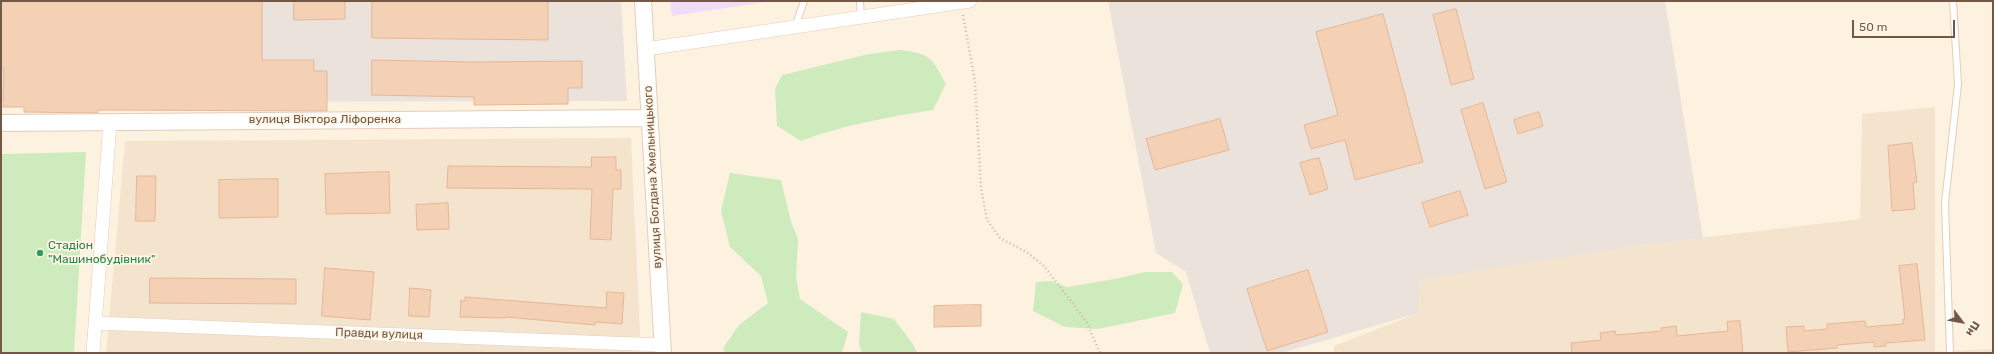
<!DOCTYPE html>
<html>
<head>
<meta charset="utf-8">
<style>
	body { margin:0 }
	#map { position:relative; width:1994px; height:354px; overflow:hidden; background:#fdf2df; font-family:Rubik,sans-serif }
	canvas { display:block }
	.frame { position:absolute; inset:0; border:2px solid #745846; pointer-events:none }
	.north { position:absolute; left:1942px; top:302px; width:40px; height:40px; -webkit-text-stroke:3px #fff6e6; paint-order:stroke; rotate:122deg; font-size:11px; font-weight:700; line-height:16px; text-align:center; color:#745846 }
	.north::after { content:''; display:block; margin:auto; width:14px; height:18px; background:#745846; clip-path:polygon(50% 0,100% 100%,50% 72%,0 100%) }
	.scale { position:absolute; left:1852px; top:20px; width:103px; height:18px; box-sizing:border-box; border:2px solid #745846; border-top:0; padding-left:5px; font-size:12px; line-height:14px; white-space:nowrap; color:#745846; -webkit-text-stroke:3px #fff6e6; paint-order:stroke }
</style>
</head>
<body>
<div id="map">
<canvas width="1994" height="354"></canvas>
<div class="frame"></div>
<div class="north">Пн</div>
<div class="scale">50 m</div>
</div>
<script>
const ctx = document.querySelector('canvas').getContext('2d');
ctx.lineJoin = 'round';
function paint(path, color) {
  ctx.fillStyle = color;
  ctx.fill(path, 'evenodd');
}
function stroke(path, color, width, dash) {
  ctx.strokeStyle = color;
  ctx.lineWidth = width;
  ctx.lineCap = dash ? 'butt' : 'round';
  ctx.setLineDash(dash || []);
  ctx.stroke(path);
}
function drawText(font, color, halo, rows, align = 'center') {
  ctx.font = font + ' Rubik,sans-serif';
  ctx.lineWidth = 3.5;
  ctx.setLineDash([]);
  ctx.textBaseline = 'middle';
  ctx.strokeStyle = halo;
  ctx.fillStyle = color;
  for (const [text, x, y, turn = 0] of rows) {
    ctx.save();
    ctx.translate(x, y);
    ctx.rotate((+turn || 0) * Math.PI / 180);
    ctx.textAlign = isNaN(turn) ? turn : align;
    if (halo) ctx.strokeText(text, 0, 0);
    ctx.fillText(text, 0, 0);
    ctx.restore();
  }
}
paint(new Path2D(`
	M1935,107v245l58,-3v4h-659v-7l84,-33 4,-42 438,-52 2,-105z
	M631,138l10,215h-535l19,-212z`), '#f5e4cd');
paint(new Path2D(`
	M1,1h620l6,100 -626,1z
	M1108,1h557l38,237 -69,8 -213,34 -3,33 -136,40h-72l-24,-81 -30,-19z`), '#ebe3db');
paint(new Path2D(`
	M670,1h103l-101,15z`), '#efdcf9');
paint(new Path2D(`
	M900,50c32,4 31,7 46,34l-13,26c-45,7 -90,15 -132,31l-24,-15 -2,-37 7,-14 87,-21z
	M86,152l-12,201h-73v-199z
	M730,173l51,7 10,42 7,17 -2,38 4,22 48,33 -6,21h-117l-2,-5 16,-23 29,-22 -7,-27 -31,-29 -9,-36z
	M1145,272h27l11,12 -8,29 -77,16 -33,-2 -32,-16 3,-29 15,-1 16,6 48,-8z
	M861,312l33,7 19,25 4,9h-55l-3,-9z`), '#ceebbd');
const building = new Path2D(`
	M1,1h261v59h52v11h13v40l-229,-1v3l-74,-1v-5h-21l1,-39h-3z
	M294,1h51v18l-51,1z
	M372,1h176v39l-176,-2z
	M1456,9l18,70 -23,6 -18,-70z
	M1383,14l40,148 -68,18 -10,-40 -34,9 -7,-24 34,-10 -22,-83z
	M372,60l101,2 109,-1v27h-14v16l-94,1v-8l-102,-2z
	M1483,103l24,79 -22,7 -24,-79z
	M1539,112l4,14 -25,8 -4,-14z
	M1220,119l9,31 -74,20 -9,-31z
	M1912,143l5,39 -4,1 2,26 -23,2 -4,-65z
	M592,157h24v13h5v19h-8l-2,51 -21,-1 2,-50 -145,-1 1,-22 143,1z
	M1319,158l9,31 -18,6 -10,-32z
	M389,172l1,41 -64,1 -1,-40z
	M137,176h19l-1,45h-19z
	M278,179v38l-59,1v-38z
	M1460,191l8,24 -38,12 -8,-24z
	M448,203l1,26 -32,1 -1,-25z
	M1917,264l8,76 -40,3 1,3 -12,1v-5l-37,3v3l-49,4 -2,-25 18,-1v5l23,-2v-5l38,-3 1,6 37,-3v-5h2l-6,-53z
	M325,268l49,4 -4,48 -48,-4z
	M1308,270l20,62 -61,19 -20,-62z
	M150,278l146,1v25l-146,-1z
	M410,288l21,2 -2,27 -20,-1z
	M607,292l17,1 -2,31 -27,-2v3l-89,-8v1l-46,-1 1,-17 4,1v-4l141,11z
	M981,305v21l-47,1v-21z
	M1740,321l3,32h-171l-1,-10 30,-3 -1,-7 15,-2 1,4 46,-4 -1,-3 15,-2 1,10 51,-5 -1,-9z`);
paint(building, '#f4d0b5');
stroke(building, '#e7b795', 1);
const service = new Path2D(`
	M860,1l1,16
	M795,27l9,-26
	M1950,353l-5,-150 13,-119 -5,-83`);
const minor = new Path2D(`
	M646,49l324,-48
	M95,323l567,22
	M93,353l17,-231`);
const tertiary = new Path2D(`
	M643,1l20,352
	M1,123l648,-5`);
stroke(service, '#e1ceba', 8);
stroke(minor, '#e1ceba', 14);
stroke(tertiary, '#e1ceba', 18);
stroke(new Path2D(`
	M963,15l12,67 6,106 6,32 13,18 28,15 16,13 42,55 14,32`), '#d8b399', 2.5, [1, 3]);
stroke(service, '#fff', 6);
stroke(minor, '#fff', 13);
stroke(tertiary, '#fff', 16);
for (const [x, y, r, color] of [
	[40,253,4,"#2e9e5b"]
]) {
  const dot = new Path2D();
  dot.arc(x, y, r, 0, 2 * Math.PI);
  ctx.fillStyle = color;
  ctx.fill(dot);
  stroke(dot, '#fff6e6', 1.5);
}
drawText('12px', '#745846', '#fff6e6', [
	["вулиця Віктора Ліфоренка",325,120],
	["вулиця Богдана Хмельницького",653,177,-93],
	["Правди вулиця",379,334,2]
]);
drawText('12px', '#27864d', '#fff6e6', [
	["Стадіон",48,246],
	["\"Машинобудівник\"",48,260]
], 'left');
</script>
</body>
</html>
